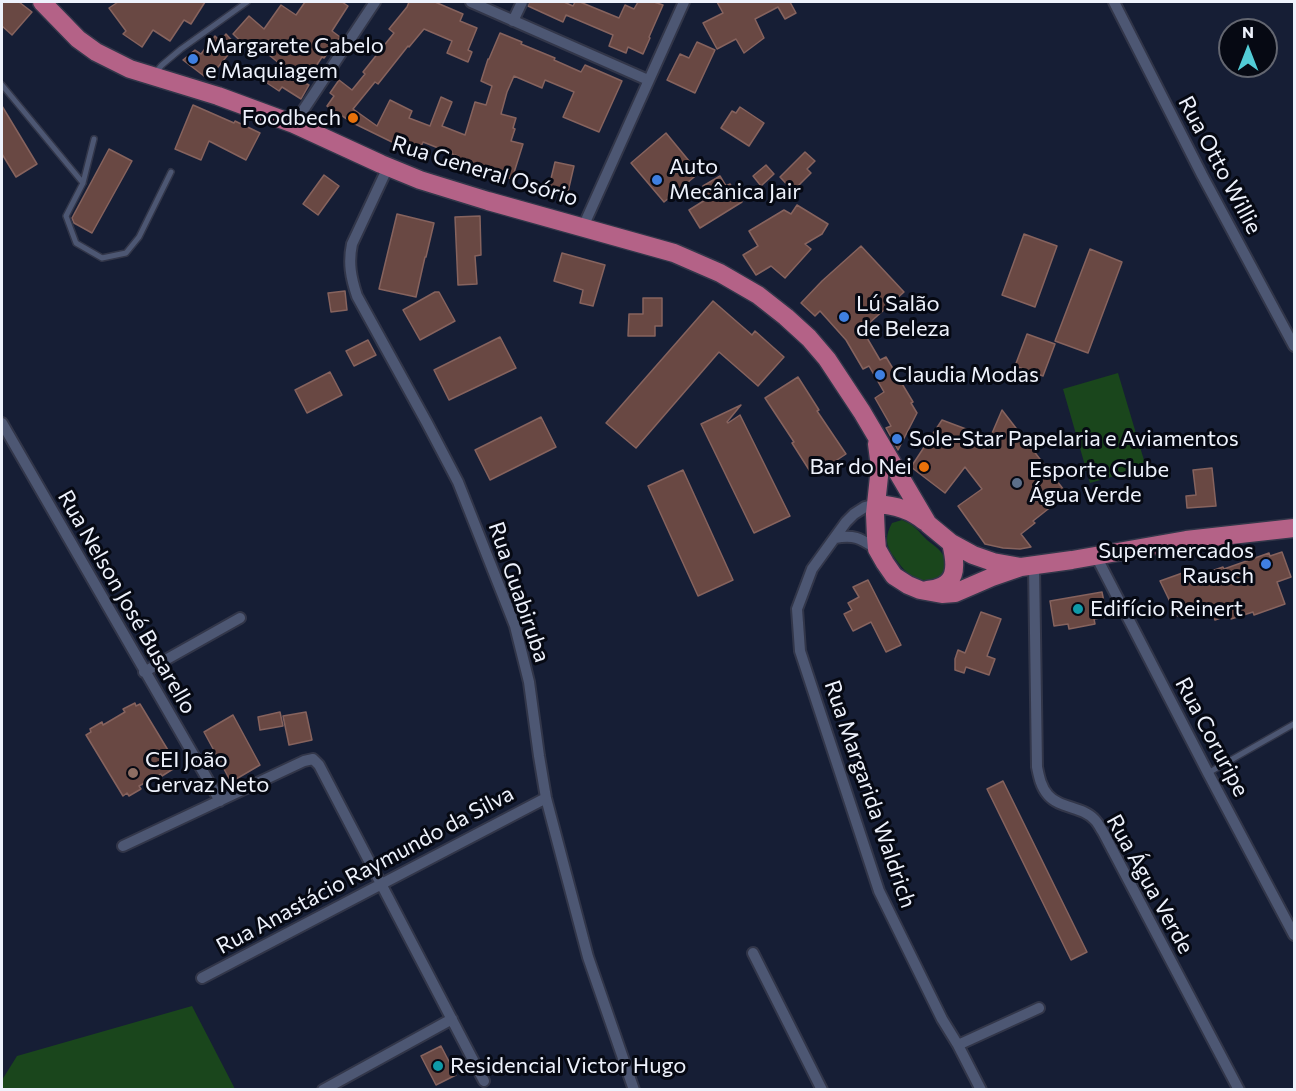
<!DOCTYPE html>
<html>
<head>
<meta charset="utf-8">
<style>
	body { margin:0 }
	#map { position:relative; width:1296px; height:1091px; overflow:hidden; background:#161e35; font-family:Commissioner,sans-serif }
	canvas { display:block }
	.frame { position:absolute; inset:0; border:3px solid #eef2fc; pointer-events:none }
	.north { position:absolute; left:1218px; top:18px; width:60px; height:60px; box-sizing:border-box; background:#060913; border:2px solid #636670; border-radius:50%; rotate:0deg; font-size:16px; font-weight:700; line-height:24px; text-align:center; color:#eef2fc }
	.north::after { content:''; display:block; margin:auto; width:21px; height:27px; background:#52ccd6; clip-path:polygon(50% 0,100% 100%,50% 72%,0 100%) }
</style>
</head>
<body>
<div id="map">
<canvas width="1296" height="1091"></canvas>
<div class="frame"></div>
<div class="north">N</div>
</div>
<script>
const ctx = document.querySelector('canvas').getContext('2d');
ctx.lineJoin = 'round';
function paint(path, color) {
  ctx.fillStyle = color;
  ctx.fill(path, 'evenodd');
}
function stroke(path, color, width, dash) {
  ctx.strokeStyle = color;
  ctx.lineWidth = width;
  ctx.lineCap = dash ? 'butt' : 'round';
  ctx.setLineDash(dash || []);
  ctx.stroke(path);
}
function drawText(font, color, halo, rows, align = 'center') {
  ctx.font = font + ' Commissioner,sans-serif';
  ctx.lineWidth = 6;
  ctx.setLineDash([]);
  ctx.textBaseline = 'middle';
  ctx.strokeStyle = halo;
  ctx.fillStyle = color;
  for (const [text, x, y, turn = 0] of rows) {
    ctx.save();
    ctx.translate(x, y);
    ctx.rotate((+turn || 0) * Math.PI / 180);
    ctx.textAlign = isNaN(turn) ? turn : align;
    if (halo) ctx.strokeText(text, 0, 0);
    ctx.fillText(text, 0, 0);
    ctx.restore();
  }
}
paint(new Path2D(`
	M1118,373l28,94 -56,16 -27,-94z
	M902,520c12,4 16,11 25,20 5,4 11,8 14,12 15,19 -3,34 -23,27 -10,-3 -18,-14 -24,-22 -9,-12 -9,-21 -2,-34z
	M192,1006l43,83h-233v-9l15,-24z`), '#1a461c');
const building = new Path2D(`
	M2,2h17l13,10 -20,23 -10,-9z
	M118,2h87l-14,22 -7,-4 -14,21 -17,-11 -11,17 -19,-13 3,-3 -17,-23z
	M305,2h37l6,4 -16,25 8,6 -16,21 -2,-1 -17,26 4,2 -8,14 -19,-12 -3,4 -12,-8 13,-19 -27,-22 -5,6 -15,-14 16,-18 15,13 17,-24 15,10z
	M409,2h26l28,12 -3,7 17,7 -9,22 4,2 -4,10 -21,-9 5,-12 -28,-12 -15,18 -1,-1 -30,38 -3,-2 -22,27 24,17 13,-26 22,11 -3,7 21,8 11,-29 11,5 -10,24 23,9 10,-33 11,3 6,-19 -11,-5 7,-22h1l11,-26 22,9 -1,2 34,14 -1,2 27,12 4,-7 37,16 -23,51 -36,-15 11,-25 -29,-12 -3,8 -28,-12 -7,16 -6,22 15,4 -3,10 2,1 -4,12 12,3 -11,35 -25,-7v-2l-30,-9 1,-5 -6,-2v-3l-1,2 -28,-11 -3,7 -22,-8 -2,3 -43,-21 -26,-17 7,-10 -4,-3 9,-13 13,10 13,-16 -2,-2 31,-39 -5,-4 18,-22z
	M529,2h35l9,4 2,-4h5l39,16 6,-13 9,4 4,-7h16l9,3 -14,32 1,1 -7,16 -15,-7 -2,6 -17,-7 4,-11 -47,-20 -3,7 -35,-16z
	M717,2h73l6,11 -11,6 -7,-12 -23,12 9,19 -20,15 -8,-14 -19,10 -14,-26 20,-10z
	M226,34l10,11 -22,27 -4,-3 -6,7 -21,-16 12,-10 6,4 14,-18 5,5z
	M697,42l18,8 -20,43 -28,-13 13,-26 9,4z
	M193,105l41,18 1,-2 25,12 -14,27 -37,-19 -8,19 -26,-11z
	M2,106l35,58 -21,13 -14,-23z
	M740,107l24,16 -15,23 -28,-18 11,-17 4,2z
	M666,133l33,40 -35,29 -33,-39z
	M109,149l23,12 -40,72 -18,-10 -2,-5z
	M805,152l10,9 -8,8 4,4 -18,18 -13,-14z
	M555,162l19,4 -7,30 -19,-5z
	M766,165l8,9 -13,12 -8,-10z
	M324,175l15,11 -21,29 -15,-11z
	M720,176l6,10 4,-2 12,18 -42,26 -11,-18 21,-13 -7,-11z
	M797,205l31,19 -6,10 -17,10 6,5 -26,29 -14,-12 -15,9 -13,-20 15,-9 -9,-15 35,-21 7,4z
	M397,214l37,9 -8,34h-1l-9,40 -37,-8z
	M480,216l1,39 -6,1 2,28 -19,1 -3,-68z
	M1024,234l33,12 -22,61 -33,-12z
	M861,246l43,46 -38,34 1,1 -4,4 17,29 6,-3 27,45 -2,1 6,10 -19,37 -12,-22 5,-2 -16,-28 9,-6 -15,-26 -6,3 -17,-29 -26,-29 -5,5 -14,-13 21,-22z
	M1090,249l32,13 -34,91 -33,-12z
	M562,253l43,12 -12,41 -13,-3 3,-13 -29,-9z
	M345,291l2,19 -16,2 -3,-19z
	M435,292h4l16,29 -35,19 -17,-30z
	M643,298h19v28h-7v10h-27l1,-22h14z
	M713,301l39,34 3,-4 29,26 -26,29 -39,-34 -83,96 -30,-25z
	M1027,334l28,10 -12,32 -28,-10z
	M500,337l16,31 -67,32 -15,-30z
	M368,340l8,15 -22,11 -8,-15z
	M330,372l12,23 -35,18 -12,-23z
	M798,377l21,33 -2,1 29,43 -33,22 -21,-33 2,-1 -29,-44z
	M741,405l-14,17 1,1 12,-8 50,101 -36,17 -53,-109z
	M1002,410l65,84 -34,27 2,2 -14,11 10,13 -11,2 -17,-1 -18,-4 -27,-38 24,-17 -17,-22 -20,26 -34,-26 31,-47 48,18z
	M541,417l15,30 -66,33 -15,-30z
	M1212,468l4,38 -29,2 -1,-12 10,-1 -3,-25z
	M683,470l50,110 -35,16 -50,-110z
	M1282,552l9,25 -14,5 8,22 -31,11 -1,-3 -22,7 -2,-4 -14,5 -6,-16 -32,12 -17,-35 28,-10 3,7 32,-11 1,2 45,-16 1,3z
	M868,580l33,65 -15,7 -15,-30 -18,9 -9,-17 8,-4 -4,-7 11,-6 -6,-10z
	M1102,592l5,25 -13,2 1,5 -26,5 -1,-5 -14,2 -4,-25z
	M981,612l20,7 -14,37 8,3 -6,16 -23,-8 -2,6 -9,-3v-11l3,-9 7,3z
	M135,703l1,3 4,-2 37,61 -5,2 1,2 -11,7 -1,-2 -22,12 2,3 -12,7 -2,-3 -4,3 -37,-61 5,-3 -1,-3 12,-7 1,3 22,-13 -2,-3z
	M280,712l3,14 -23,4 -2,-13z
	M306,712l6,28 -23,5 -6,-29z
	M233,715l27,50 -29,17 -27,-50z
	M1003,781l84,171 -16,8 -84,-171z
	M441,1046l15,29 -20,10 -15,-29z`);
paint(building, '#694843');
stroke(building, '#86635e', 1.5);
const service = new Path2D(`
	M155,73l7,-8 19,-16 66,-47
	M2,85l81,98
	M94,139l-11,44 -17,33 10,27 26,15 24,-5 13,-16 32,-65
	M1208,773l86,-49`);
const minor = new Path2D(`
	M471,2l177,78
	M1114,2l88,173 92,171
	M513,21l9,-19
	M294,124l81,-122
	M388,167l-36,77c-4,19 -1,34 5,52l70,127 31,59 57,144 14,56 10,74 7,42 42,159 46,133
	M583,227l101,-225
	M2,423l218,378
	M876,504l-11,3 -11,7 -8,8 -34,47 -15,40 3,42 79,240 63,128 16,26 23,45
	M835,538c20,-4 26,1 42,11
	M1096,556l112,217 86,162
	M1034,566l3,201c2,10 4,20 11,28 12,14 35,11 47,25 3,3 6,9 8,12l136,258
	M144,672l96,-54
	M123,846l181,-85 9,-2 6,6 165,316
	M753,953l69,137
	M202,978l344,-180
	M958,1045l81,-37
	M323,1090l129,-71`);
const primary = new Path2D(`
	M42,2l36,37 18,13 34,17 88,27 76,28 87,40 39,16 68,21 186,52 46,20 38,22 28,22 23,21 18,21 35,53 66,112 23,19 22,12 20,7 28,5
	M877,444l3,23 -5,47 1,23 1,12 8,14 9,13 14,9 12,5 22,4 13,-1 37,-16 29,-10 51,-7 114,-20 108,-12
	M876,504c18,1 34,5 48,17
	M927,590c31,-3 30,-23 24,-47`);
stroke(service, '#323649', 8);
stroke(minor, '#323649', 14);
stroke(primary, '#323649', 21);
stroke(service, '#4d5773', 5);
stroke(minor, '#4d5773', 10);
stroke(primary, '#b46287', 18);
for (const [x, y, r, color] of [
	[193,59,6,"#3f7fe0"],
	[353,118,6,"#e8710a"],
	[657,180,6,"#3f7fe0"],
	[844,317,6,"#3f7fe0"],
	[880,375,6,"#3f7fe0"],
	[897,439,6,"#3f7fe0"],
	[924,467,6,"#e8710a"],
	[1017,483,6,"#5c6f8a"],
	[1266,564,6,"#3f7fe0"],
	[1078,609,6,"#0f9aa8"],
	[133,773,6,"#8d6e63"],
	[438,1066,6,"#0f9aa8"]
]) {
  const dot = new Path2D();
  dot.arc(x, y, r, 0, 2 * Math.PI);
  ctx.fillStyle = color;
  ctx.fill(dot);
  stroke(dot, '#060913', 2);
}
drawText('22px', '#eef2fc', '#060913', [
	["Margarete Cabelo",205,46],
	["e Maquiagem",205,71],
	["Foodbech",341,118,"right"],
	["Auto",669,167],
	["Mecânica Jair",669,192],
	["Lú Salão",856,304],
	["de Beleza",856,329],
	["Claudia Modas",892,375],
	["Sole-Star Papelaria e Aviamentos",909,439],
	["Bar do Nei",912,467,"right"],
	["Esporte Clube",1029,470],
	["Água Verde",1029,495],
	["Supermercados",1254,551,"right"],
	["Rausch",1254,576,"right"],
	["Edifício Reinert",1090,609],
	["CEI João",145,760],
	["Gervaz Neto",145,785],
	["Residencial Victor Hugo",450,1066]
], 'left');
drawText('22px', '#eef2fc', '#060913', [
	["Rua Otto Willie",1220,165,62],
	["Rua General Osório",485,171,17],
	["Rua Guabiruba",519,592,71],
	["Rua Nelson José Busarello",127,602,60],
	["Rua Coruripe",1212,737,62],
	["Rua Margarida Waldrich",870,794,71],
	["Rua Anastácio Raymundo da Silva",365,870,-28],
	["Rua Água Verde",1150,884,61]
]);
</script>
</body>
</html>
